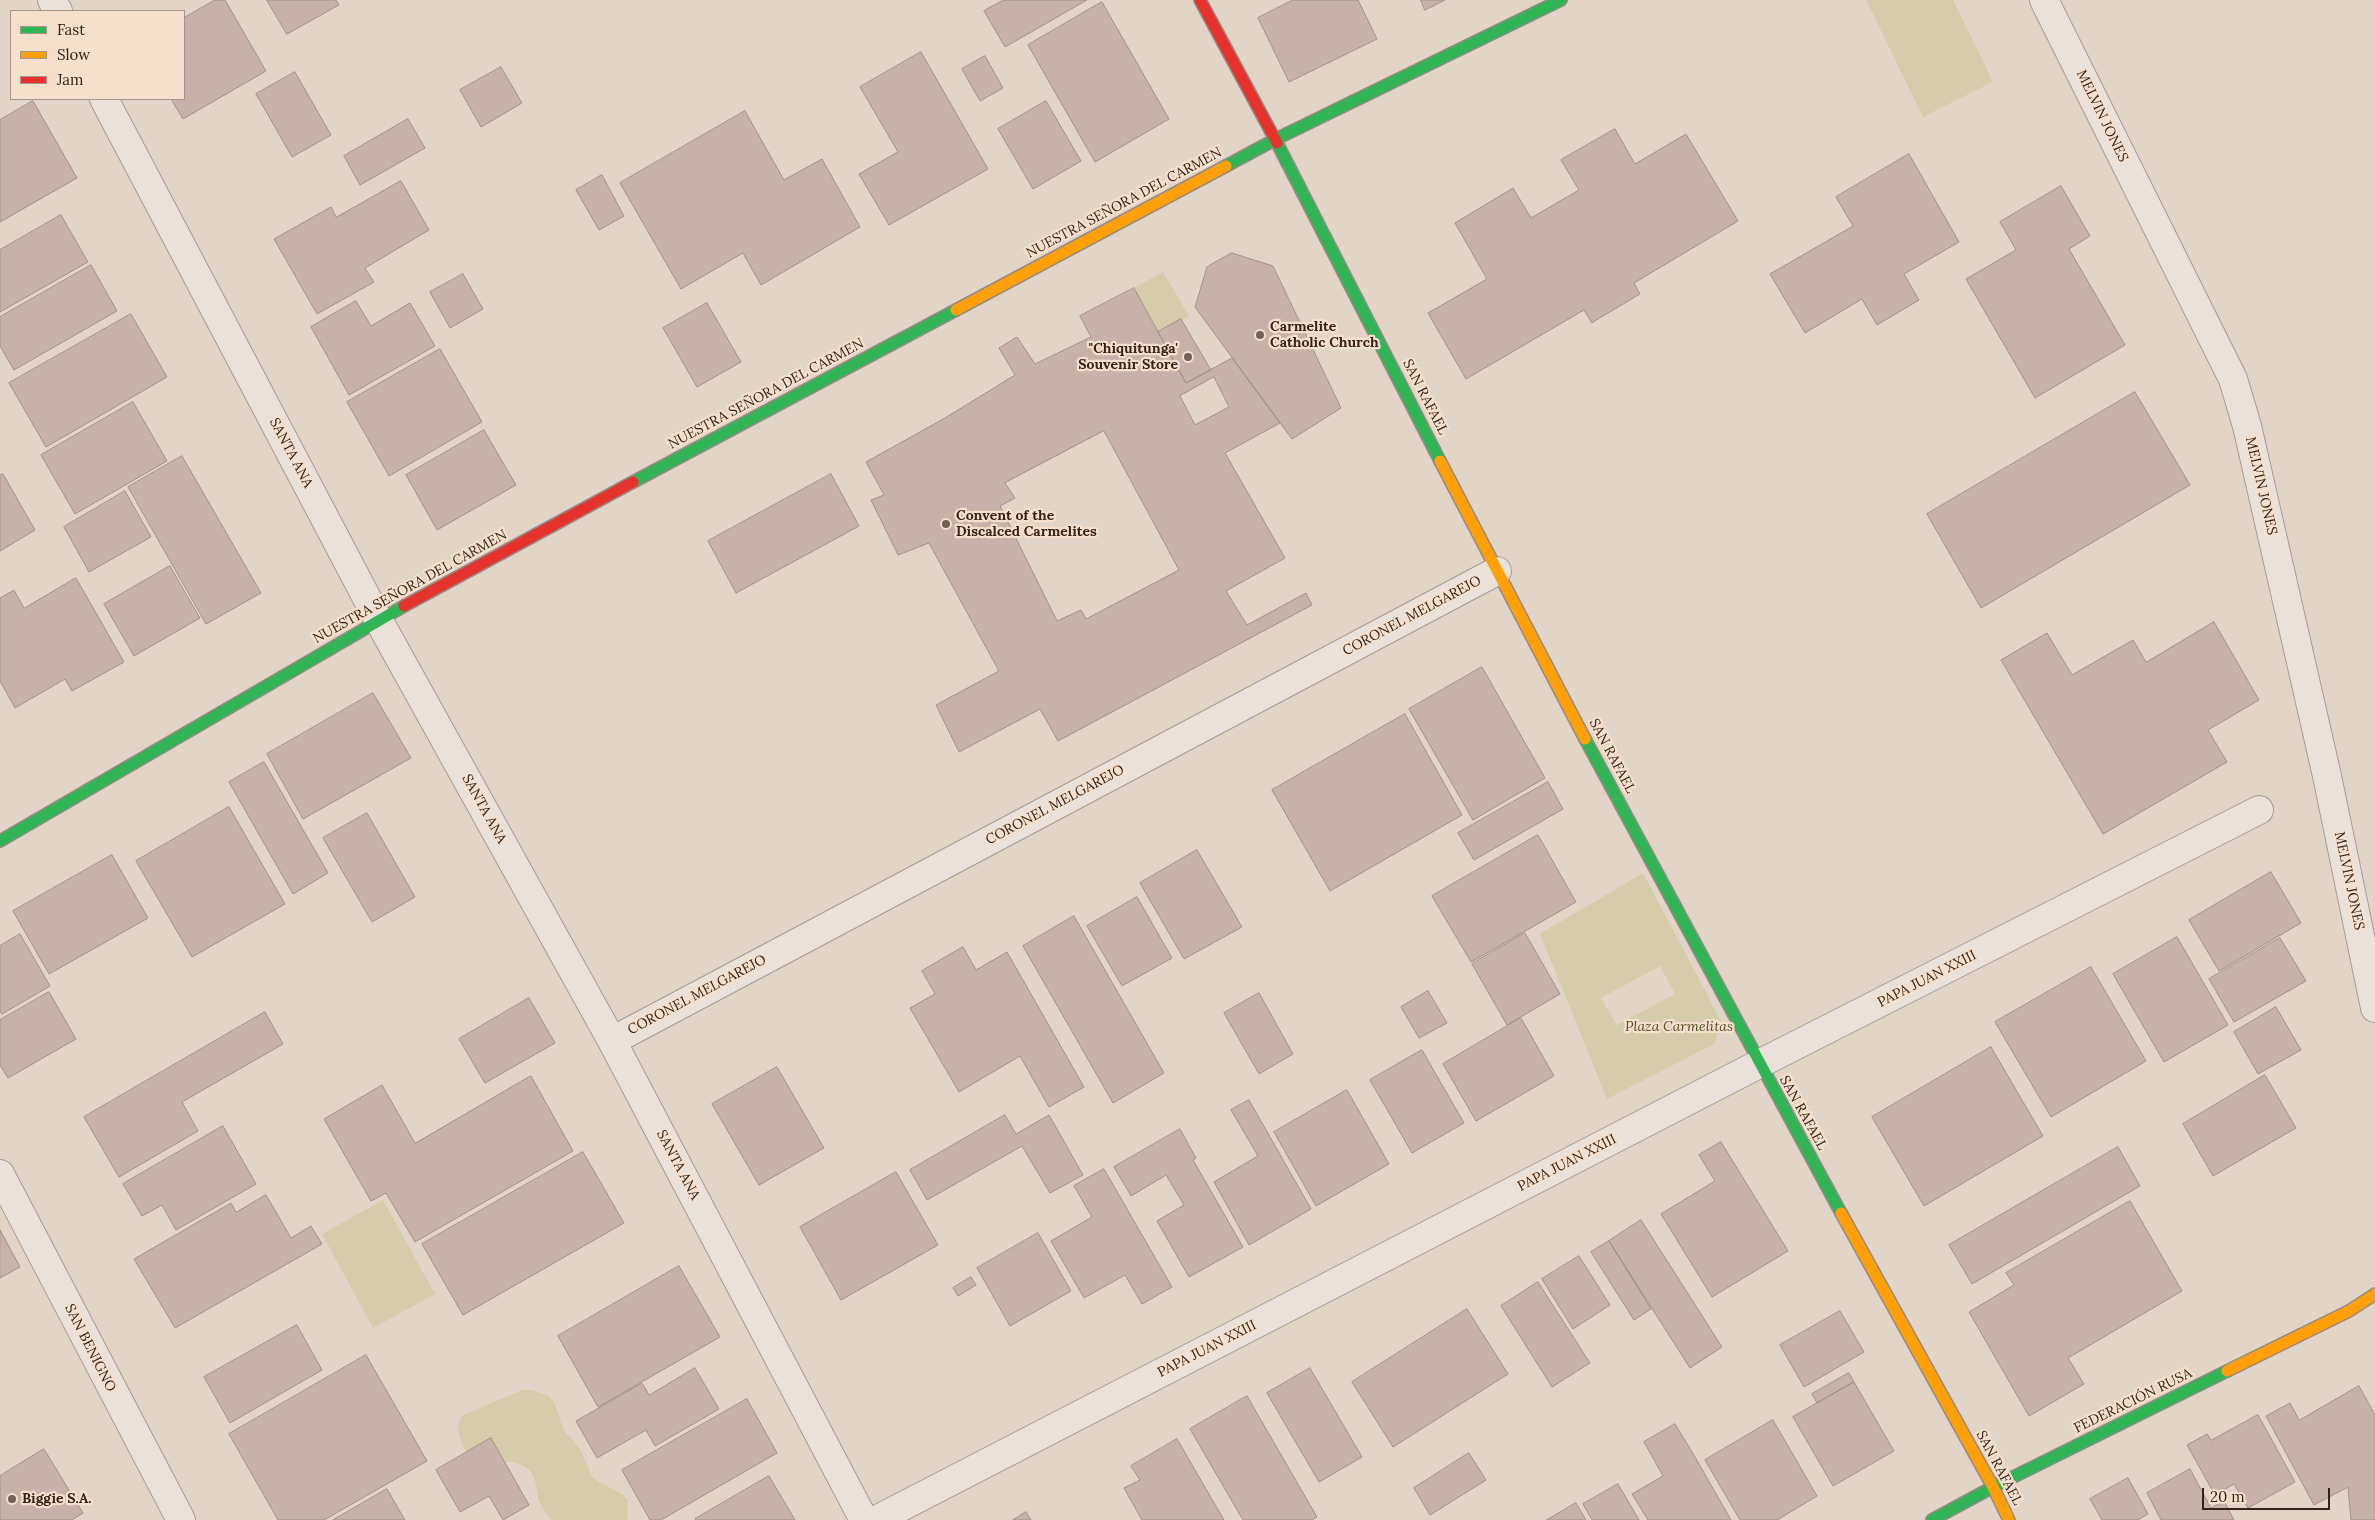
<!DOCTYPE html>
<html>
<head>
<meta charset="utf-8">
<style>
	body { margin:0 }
	#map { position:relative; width:2375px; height:1520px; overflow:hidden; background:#e2d5c8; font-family:Lora,serif }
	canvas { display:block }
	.legend { position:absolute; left:10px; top:10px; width:175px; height:90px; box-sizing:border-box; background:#f5e0cd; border:1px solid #a89486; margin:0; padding:6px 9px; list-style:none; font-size:15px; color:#35221b }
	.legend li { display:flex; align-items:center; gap:10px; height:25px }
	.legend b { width:25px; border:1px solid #a89486 }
	.scale { position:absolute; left:2202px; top:1488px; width:128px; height:22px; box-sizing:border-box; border:2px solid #35221b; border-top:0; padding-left:6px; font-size:15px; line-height:18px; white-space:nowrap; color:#35221b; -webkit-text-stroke:4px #f5e0cd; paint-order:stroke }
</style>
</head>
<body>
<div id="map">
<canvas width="2375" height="1520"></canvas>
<ul class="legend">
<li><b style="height:6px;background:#30b455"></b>Fast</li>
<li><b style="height:6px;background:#ff9f0a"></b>Slow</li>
<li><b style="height:6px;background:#e5322d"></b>Jam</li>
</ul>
<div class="scale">20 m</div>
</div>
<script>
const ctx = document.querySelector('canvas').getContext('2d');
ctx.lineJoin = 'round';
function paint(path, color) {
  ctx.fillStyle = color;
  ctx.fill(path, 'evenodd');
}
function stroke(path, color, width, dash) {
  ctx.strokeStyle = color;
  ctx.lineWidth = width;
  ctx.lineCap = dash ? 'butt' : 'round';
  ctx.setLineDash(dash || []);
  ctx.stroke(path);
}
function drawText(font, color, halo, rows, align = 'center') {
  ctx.font = font + ' Lora,serif';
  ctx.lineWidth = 4.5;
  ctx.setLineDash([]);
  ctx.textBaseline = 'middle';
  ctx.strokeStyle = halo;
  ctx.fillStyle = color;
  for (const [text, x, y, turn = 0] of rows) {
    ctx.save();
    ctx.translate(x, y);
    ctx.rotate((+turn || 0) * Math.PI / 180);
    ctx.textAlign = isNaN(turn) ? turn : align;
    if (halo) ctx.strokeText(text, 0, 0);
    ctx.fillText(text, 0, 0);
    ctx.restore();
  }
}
paint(new Path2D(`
	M1866,0h87l40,82 -70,35z
	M1163,272l26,44 -31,16 -24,-44z
	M1643,873l79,150 -8,21 -107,55 -67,-165zM1660,966l15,28 -58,31 -16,-27z
	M383,1200l52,94 -62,34 -51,-94z
	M522,1390h10l17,6 6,8 8,25 17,20 12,27 7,6 23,12 6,6 -1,20h-76c-4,-6 -9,-12 -12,-19 -4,-12 -1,-23 -11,-32 -23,-19 -55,12 -67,-29 -4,-10 -4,-16 2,-25z`), '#d5ccaa');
const building = new Path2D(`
	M215,0h10l41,71 -83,48 -12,-20h13v-81z
	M267,0h69l3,5 -52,29z
	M1004,0h83l-82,47 -21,-36z
	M1293,0h65l19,39 -88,43 -31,-64z
	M1421,0h24l-20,10z
	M1102,2l67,117 -74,43 -67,-117z
	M921,52l67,117 -99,56 -30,-51 39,-22 -38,-65z
	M985,56l18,32 -23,13 -18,-32z
	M501,67l21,36 -41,24 -21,-37z
	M295,72l36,63 -39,22 -36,-63z
	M33,101l44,77 -77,44v-102z
	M1046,101l35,60 -48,28 -35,-60z
	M745,111l39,69 38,-21 38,68 -99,58 -18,-32 -62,36 -61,-106z
	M408,119l17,29 -65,37 -16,-29z
	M1615,129l20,35 51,-30 52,87 -104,62 6,11 -42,25 -6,4 -8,-13 -118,69 -38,-66 59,-34 -32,-56 58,-35 18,30 48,-28 -18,-30z
	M1909,154l50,88 -55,32 15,26 -42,25 -15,-26 -57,34 -35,-59 83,-48 -17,-29z
	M602,175l22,41 -25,14 -23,-40z
	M401,181l28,49 -64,38 9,14 -57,32 -43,-75 57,-32 5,10z
	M2061,186l29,50 -21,13 56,96 -90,53 -69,-119 50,-29 -16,-28z
	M61,215l27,47 -88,50v-62z
	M1232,253l41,13 68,142 -49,31 -97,-132 12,-40z
	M91,265l26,46 -103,59 -14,-24v-29z
	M463,274l20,35 -33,19 -20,-36z
	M1134,288l52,95 46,-25 48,65 -55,30 60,105 -59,33 21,34 59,-32 6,12 -254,136 -18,-32 -81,43 -23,-47 63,-34 -70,-128 -31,12 -27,-55 13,-5 -18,-33 79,-44 70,-43 -16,-27 18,-11 18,27 56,-27 -11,-21zM1214,377l15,30 -34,18 -15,-29zM1104,431l75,139 -93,49 -5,-9 -24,11 -57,-115 15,-8 -10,-15z
	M356,301l15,25 39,-23 25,43 -86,49 -38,-68z
	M707,303l34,59 -44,25 -34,-59z
	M131,314l36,63 -121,70 -37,-64z
	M1181,319l30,51 -25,13 -28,-51z
	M440,349l42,73 -93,54 -42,-74z
	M2135,392l55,93 -209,123 -54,-94z
	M133,402l34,59 -92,53 -34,-59z
	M484,430l32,55 -79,45 -31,-55z
	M182,456l79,137 -55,31 -78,-137z
	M3,474l32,56 -35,21v-76z
	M831,474l28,52 -123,67 -28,-52z
	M125,491l26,46 -62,35 -25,-45z
	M170,566l30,52 -66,38 -30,-52z
	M76,578l48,84 -52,29 -7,-12 -50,29 -15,-27v-83l14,-8 10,18z
	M2214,622l45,78 -51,30 19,32 -124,72 -102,-174 46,-27 25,42 61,-35 13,22z
	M1482,667l63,111 -72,42 -64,-111z
	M373,693l38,65 -108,61 -36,-65z
	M1405,714l57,101 -132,76 -58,-101z
	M264,762l64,111 -35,21 -64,-112z
	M1548,782l15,27 -89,51 -16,-27z
	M229,807l56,97 -93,53 -56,-96z
	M367,813l48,84 -43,25 -49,-84z
	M1538,835l38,67 -105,60 -39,-66z
	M1197,850l45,77 -58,32 -44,-76z
	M112,855l36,63 -99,56 -36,-63z
	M2271,872l30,51 -82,48 -30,-51z
	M1137,897l35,61 -50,28 -35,-60z
	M1074,916l90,157 -51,30 -90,-157z
	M1525,933l35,61 -53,31 -35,-61z
	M20,934l30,52 -48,28 -2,-3v-65z
	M2177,937l51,88 -64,37 -51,-88z
	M2280,938l26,43 -72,41 -25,-43z
	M963,947l13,23 31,-18 77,135 -35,20 -29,-51 -61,36 -49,-84 25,-14 -13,-23z
	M2091,967l55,94 -95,56 -56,-95z
	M1428,991l19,32 -28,15 -18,-31z
	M49,992l27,47 -68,39 -8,-13v-45z
	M1259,993l34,61 -34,20 -35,-61z
	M529,998l26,45 -70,40 -26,-44z
	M2276,1007l25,43 -43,24 -24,-42z
	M265,1012l18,32 -101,58 16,29 -79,46 -35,-60z
	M1521,1018l33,58 -78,45 -33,-57z
	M1991,1047l52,89 -119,70 -52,-89z
	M1422,1050l42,73 -52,30 -42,-73z
	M777,1067l47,81 -65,37 -47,-81z
	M2265,1075l31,53 -83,48 -30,-52z
	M531,1076l42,75 -158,91 -29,-49 -15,8 -47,-82 58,-34 33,58z
	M1347,1090l42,74 -73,42 -42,-74z
	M1249,1100l62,109 -62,36 -35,-63 44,-26 -27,-46z
	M1005,1115l11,19 33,-19 34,60 -33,18 -28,-47 -95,54 -17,-30z
	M223,1126l33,58 -80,46 -14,-25 -20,11 -19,-32z
	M1180,1129l16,29 -3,2 50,87 -54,30 -32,-56 27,-16 -18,-30 -35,21 -17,-29z
	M1721,1142l67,109 -76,46 -51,-83 54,-33 -16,-26z
	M2118,1147l22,39 -168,98 -23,-39z
	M583,1152l41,71 -161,92 -41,-71z
	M1104,1169l68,118 -30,17 -17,-29 -41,23 -33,-57 41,-24 -18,-31z
	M896,1172l42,73 -97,55 -41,-73z
	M266,1195l25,43 20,-12 11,18 -147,84 -41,-69 97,-56 5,9z
	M2130,1201l52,90 -114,67 16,26 -55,32 -60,-104 45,-27 -8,-12z
	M1641,1220l81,127 -32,21 -81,-127z
	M0,1230l20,37 -20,11z
	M1038,1233l33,58 -61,35 -33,-58z
	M1609,1241l42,68 -17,11 -43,-68z
	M1579,1256l31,49 -37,24 -31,-50z
	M679,1266l41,71 -122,70 -40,-71z
	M971,1277l5,8 -18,11 -5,-8z
	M1538,1282l52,81 -38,24 -51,-81z
	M1467,1309l41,65 -115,73 -41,-65z
	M1840,1311l24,41 -60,35 -24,-42z
	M297,1325l25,45 -92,53 -26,-46z
	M366,1355l61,106 -103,59h-46l-49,-86z
	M695,1368l24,41 -64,37 -9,-16 -49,28 -21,-37 66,-38 7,12z
	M1310,1368l52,89 -43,25 -52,-89z
	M1849,1373l5,9 -37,21 -5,-9z
	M1854,1382l40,69 -61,35 -40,-69z
	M2359,1386l16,29v105h-24l-3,-33 -34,18 -48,-89 24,-13 9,17z
	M1247,1396l70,121 -5,3h-69l-53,-91z
	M747,1399l30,54 -116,67h-11l-28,-50z
	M2258,1415l37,67 -47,26 -14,-24 -19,11 -28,-50 20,-11 4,6z
	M1773,1420l44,76 -40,24h-37l-35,-60z
	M1675,1424l20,33 36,63h-83l-16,-26 31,-18 -19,-34z
	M491,1438l38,67 -26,15 -14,-24 -29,16 -24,-42z
	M1177,1439l47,81h-82l-18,-32 16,-8 -9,-14z
	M44,1449l39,64 -11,7h-72v-44z
	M1469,1453l17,27 -56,35 -16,-27z
	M2190,1469l21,39 13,-7 10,19h-73l-14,-27z
	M769,1476l26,44h-99l-1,-1z
	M2128,1478l20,36 -10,6h-36l-12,-21z
	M1618,1484l21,36h-47l-9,-16z
	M387,1489l18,31h-72z
	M1576,1503l10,17h-39z
	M1026,1512l5,8h-18z`);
paint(building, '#c6b2a9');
stroke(building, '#a29088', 1);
const street = new Path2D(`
	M52,0l6,11
	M2044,0l189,379 14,47 80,350 48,232
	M104,99l275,522 233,420 252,479
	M612,1041l885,-470
	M0,1174l181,346
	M876,1520l883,-456 500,-254`);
const fast = new Path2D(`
	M1277,143l163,318
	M1226,166l50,-27 285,-139
	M633,482l323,-172
	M1585,739l256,474
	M0,841l404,-235
	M1932,1520l61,-33 234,-116`);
const slow = new Path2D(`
	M956,310l270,-144
	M1440,461l145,278
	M1841,1213l152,274 16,33
	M2227,1371l122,-60 26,-17`);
const jam = new Path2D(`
	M1200,0l77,143
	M404,606l229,-124`);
stroke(street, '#a79b92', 30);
stroke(fast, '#968a82', 14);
stroke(slow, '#968a82', 14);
stroke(jam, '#968a82', 14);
stroke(street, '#eae2da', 28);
stroke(fast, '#30b455', 11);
stroke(slow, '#ff9f0a', 11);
stroke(jam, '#e5322d', 11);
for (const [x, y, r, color] of [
	[1260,335,5,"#726158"],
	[1188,357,5,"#726158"],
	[946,524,5,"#726158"],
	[12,1499,5,"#726158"]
]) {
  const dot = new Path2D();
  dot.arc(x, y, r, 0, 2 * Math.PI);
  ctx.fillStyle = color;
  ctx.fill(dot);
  stroke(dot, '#f5e0cd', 2);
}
drawText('14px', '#35221b', '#f5e0cd', [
	["MELVIN JONES",2102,116,64],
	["NUESTRA SEÑORA DEL CARMEN",1124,203,-28],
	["NUESTRA SEÑORA DEL CARMEN",766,394,-28],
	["SAN RAFAEL",1425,397,63],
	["SANTA ANA",291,453,62],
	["MELVIN JONES",2261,486,77],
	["NUESTRA SEÑORA DEL CARMEN",410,587,-29],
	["CORONEL MELGAREJO",1412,616,-28],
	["SAN RAFAEL",1612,756,62],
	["CORONEL MELGAREJO",1055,805,-28],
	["SANTA ANA",484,809,61],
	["MELVIN JONES",2349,881,78],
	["PAPA JUAN XXIII",1927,979,-27],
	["CORONEL MELGAREJO",697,995,-28],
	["SAN RAFAEL",1803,1113,61],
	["PAPA JUAN XXIII",1567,1163,-27],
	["SANTA ANA",678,1165,62],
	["SAN BENIGNO",90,1348,63],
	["PAPA JUAN XXIII",1207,1349,-27],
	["FEDERACIÓN RUSA",2133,1401,-26],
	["SAN RAFAEL",1999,1468,62]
]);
drawText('bold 14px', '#35221b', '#f5e0cd', [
	["Carmelite",1270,327],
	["Catholic Church",1270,343],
	["\"Chiquitunga'",1178,349,"right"],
	["Souvenir Store",1178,365,"right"],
	["Convent of the",956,516],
	["Discalced Carmelites",956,532],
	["Biggie S.A.",22,1499]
], 'left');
drawText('italic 14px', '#505122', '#f5e0cd', [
	["Plaza Carmelitas",1679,1027]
]);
</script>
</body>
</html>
